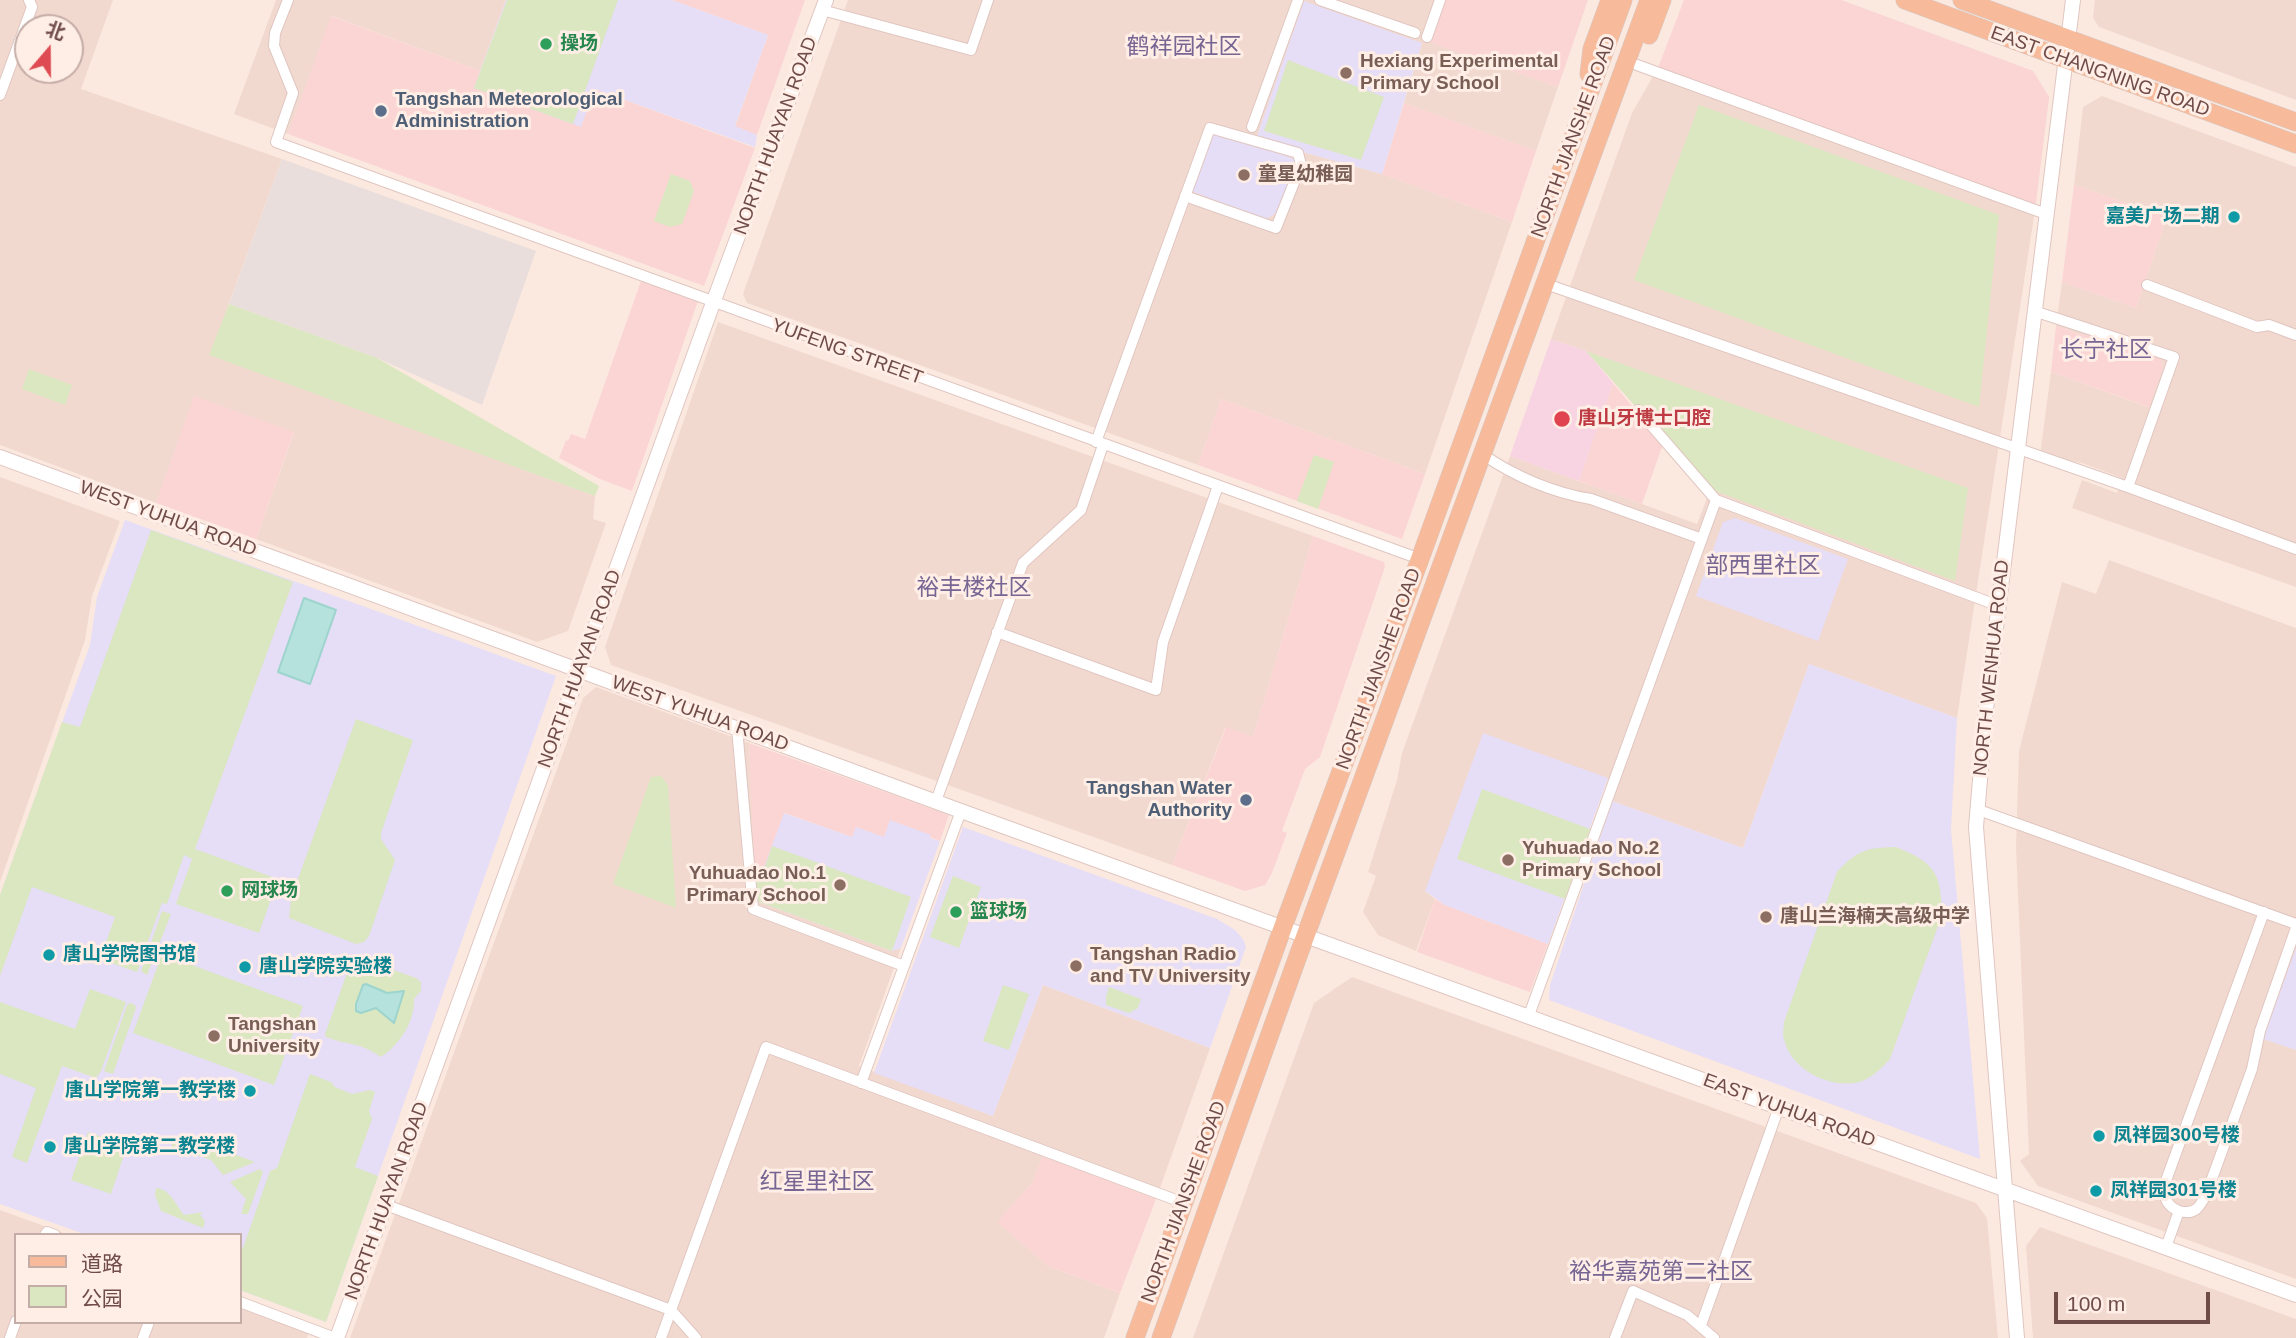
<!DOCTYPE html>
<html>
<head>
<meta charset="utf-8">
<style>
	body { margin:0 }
	#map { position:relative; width:2296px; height:1338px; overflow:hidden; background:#fbe9e0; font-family:Helvetica,"Noto Sans SC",sans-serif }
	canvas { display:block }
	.legend { position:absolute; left:14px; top:1233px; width:228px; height:91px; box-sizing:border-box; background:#feeee6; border:2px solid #c5ada7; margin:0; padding:9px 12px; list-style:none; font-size:21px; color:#704c49 }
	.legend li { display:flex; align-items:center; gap:14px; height:35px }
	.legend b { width:35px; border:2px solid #c5ada7 }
	.north { position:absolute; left:14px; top:14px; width:70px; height:70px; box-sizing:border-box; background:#feeee6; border:2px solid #c5ada7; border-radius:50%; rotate:20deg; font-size:19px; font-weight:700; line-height:28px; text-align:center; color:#704c49 }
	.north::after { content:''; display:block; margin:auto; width:24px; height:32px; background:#df4b52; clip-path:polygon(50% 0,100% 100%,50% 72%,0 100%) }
	.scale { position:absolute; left:2054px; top:1292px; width:156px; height:32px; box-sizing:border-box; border:4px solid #704c49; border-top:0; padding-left:9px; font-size:21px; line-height:24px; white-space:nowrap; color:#704c49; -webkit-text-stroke:5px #feeee6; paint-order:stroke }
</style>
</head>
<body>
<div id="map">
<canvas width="2296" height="1338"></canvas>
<ul class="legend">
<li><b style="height:9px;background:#f7bb9b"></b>道路</li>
<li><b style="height:19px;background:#dae7c0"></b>公园</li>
</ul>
<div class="north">北</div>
<div class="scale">100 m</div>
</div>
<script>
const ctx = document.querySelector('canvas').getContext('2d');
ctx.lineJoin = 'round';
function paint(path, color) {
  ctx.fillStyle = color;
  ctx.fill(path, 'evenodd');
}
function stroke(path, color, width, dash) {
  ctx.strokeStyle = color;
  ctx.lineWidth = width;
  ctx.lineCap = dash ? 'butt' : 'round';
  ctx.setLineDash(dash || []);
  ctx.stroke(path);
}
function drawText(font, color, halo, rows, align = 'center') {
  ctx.font = font + ' Helvetica,"Noto Sans SC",sans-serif';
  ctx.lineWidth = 6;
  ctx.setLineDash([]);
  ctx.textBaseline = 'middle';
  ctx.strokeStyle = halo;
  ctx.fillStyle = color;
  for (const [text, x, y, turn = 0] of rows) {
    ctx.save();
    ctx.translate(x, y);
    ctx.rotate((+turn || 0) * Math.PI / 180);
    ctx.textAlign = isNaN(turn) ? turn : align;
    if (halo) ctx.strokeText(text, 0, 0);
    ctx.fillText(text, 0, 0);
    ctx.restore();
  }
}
paint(new Path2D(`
	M0,0h113l-32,89 201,70 -72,196 385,141 -2,23 13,4 -38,108 -31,11 -281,-103 38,-106 -99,-36 -39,106 -156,-58zM28,28h42v42h-42z
	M276,0h230l-26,71 -148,-55 -44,118 -54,-20z
	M848,0h588l-12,40 134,47 -22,64 -132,-48 18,-60 -166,96 126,35 130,48 -87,252 -204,-75 -23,66 -451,-162 -4,-9z
	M1684,0h157l192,71 16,26 -14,113 -78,508 -148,-54 -66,184 -131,-47 -5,-23 -182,113 10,8 -19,52 -38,-16 -15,-23 13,-36 -8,-4 29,-92 5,-27 108,-297 187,68 13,-34 -124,-139 -35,-12 81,-226 32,-56z
	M2095,0h201v100l-197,-73 -6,-9z
	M2102,96l194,71v420l-224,-79 10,-28 35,13 5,-15 -40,-15 -42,-8 11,-83 97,35 -51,-72h-16l-25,-9 6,-44 74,26 31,-91 -93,-32 9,-78z
	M718,322l595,214 -60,201 -28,-9 -53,137 -561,-200 -6,-18z
	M0,477l120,44 -28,75 -7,44 -85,242z
	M2109,560l187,68v651l-258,-93 -18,-25 9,-7 -13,-307 3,-96 43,-169 34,12z
	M596,687l153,56 8,158 135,50 9,-3 -42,118 134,50 50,-131 167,63 -54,151 -113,-43 -11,27 -34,39 50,44 72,27 -16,45h-754l233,-640z
	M1352,977l624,226 11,15 11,120h-805l121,-335z
	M0,1210l69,25h-53v87h224v-25l72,26 -5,15h-307z
	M2040,1227l256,92v19h-263l-7,-92z`), '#f2d9cf');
paint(new Path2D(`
	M672,0h133l-48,135 -22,-8 33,-92z
	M1436,0h152l-30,87 -135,-47z
	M1684,0h157l192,71 16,26 -14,113 -379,-137z
	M331,16l149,55 -5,17 106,38 14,-37 160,59 -51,138 -416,-152z
	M1404,103l132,48 -24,71 -130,-48z
	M2074,185l93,32 -31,91 -74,-26z
	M641,281l57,20 -66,190 -32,-12 -41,-21 7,-18 2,1 3,-7 14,5z
	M2056,326l25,9h16l63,22 3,10 -14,40 -98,-35z
	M1613,383l50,61 -21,60 -63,-23z
	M194,396l100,36 -38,107 -100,-36z
	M1221,399l204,75 -23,65 -204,-74z
	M1313,536l71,26 1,5 -65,190 -15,12 -23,62 5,2 -15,40 -7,12 -20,6 -73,-26 54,-138 27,10z
	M749,743l200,72 -9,26 -50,-20 -6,16h-32l-67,-24 -21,57 -10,-3z
	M1435,899l10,6 103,39 -18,48 -113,-40z
	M1043,1156l113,43 -36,94 -72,-27 -51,-44 35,-39z`), '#fbd5d4');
paint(new Path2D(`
	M282,159l254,92 -54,154 -105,-47 -148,-54z`), '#e9dedc');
paint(new Path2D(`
	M506,0h166l96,35 -33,91 22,9 -2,12 -160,-58 -14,38 -107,-39z
	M1304,1l118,42 -40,131 -126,-35z
	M1212,131l86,29 -18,47 -5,7 -7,4h-7l-70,-27z
	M1735,518l113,41 -30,82 -122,-45 27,-74z
	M125,520l431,156 -230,646 -86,-32v-55h-153l-87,-31v-309l90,-250 7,-48z
	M1809,664l148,54 -6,111 29,330 -431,-159 1,-15 62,-184 131,47z
	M1483,733l125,45 -60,166 -103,-39 -20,-14z
	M784,813l68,24 4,-10 28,10 6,-17 41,15 -1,3 10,3 -39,107 -9,3 -135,-50 6,-31z
	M963,827l254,92 18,11 8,9 3,8 -36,101 -167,-63 -50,131 -119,-43z
	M2296,948v102l-33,-11z`), '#e6ddf6');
paint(new Path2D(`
	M1551,339l35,12 27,32 -34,98 -69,-25z`), '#f8d4e2');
paint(new Path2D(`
	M507,0h111l-45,124 -99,-36z
	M1288,60l96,37 -23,63 -97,-29z
	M1699,105l300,110 -20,192 -345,-127z
	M671,174l19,7 4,10 -12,33 -12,3 -16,-6z
	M229,304l148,54 222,128 -4,10 -386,-141z
	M1586,351l382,137 -13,93 -245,-92z
	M29,369l43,16 -7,20 -43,-16z
	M1314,455l20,7 -16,47 -21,-8z
	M151,530l142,52 -98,267 83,30 -19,54 -83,-29 16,-45 -8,-4 -17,49 -5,-1 -25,69 -37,-13 15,-42 -83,-30 -32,89v-81l62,-173 18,5z
	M356,719l57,21 -32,93v6l14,21 -26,76 -5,6 -8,2 -67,-26 2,-20z
	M661,776l7,9 8,123 -63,-24 38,-107z
	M1482,789l108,40 -25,70 -108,-40z
	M772,846l139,51 -19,54 -135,-50 -3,-34 10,3z
	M1896,847c39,16 45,25 46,68l-52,144c-9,10 -22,23 -36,24 -28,4 -64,-15 -70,-44 -2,-5 0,-12 0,-17l53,-150c21,-22 28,-24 59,-25z
	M953,876l28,11 -22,61 -29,-11z
	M162,911l9,3 -24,61 -6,-4z
	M162,954l141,52 -29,79 -141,-52z
	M360,958l56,20 5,4v9l-7,8c1,23 -15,46 -33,58 -23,-16 -32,-11 -55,-20l-1,-3 25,-69z
	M1003,985l26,9 -20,56 -26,-9z
	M1109,987l32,12 -3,9 -9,5 -23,-8v-8z
	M90,989l36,13 -25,69 -5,7 -34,-12 -35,97 -15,-6 24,-69 -36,-14v-72l75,27z
	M130,1003l5,2 1,3 -23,66 -9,-3 23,-66z
	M310,1074l21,8 4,5 17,7 18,-4 5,2 -6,19 3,8 -17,48 23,9 -52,146 -86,-32v-43l3,1 27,-77 7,-3z
	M88,1132l39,14 -16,48 -40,-14z
	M186,1136l69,26 -32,13 -12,-15 -40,-14 4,-6z
	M260,1169l3,3 -15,42h-7l5,-15 -16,-17z
	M156,1188c13,0 20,17 28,27l19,-3 -3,3 5,6 -2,7 -42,-17 -6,-16z`), '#dae7c0');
const water = new Path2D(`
	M304,598l32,12 -26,74 -32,-12z
	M366,984l21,9 17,-2 -10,32 -18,-15 -15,5 -5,-2v-7l7,-19z`);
paint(water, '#b6e2dd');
stroke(water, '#9dd4cd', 2);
const minor = new Path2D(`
	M288,0l-13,33 -1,13 19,47 -17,49 1144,417
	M1320,0l95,33
	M822,10l149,40 17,-50
	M1427,37l13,-37
	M1637,65l409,149
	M0,95l32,-88 -3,-7
	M1252,127l46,-127
	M1546,284l582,203 168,62
	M2147,285l110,42 12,-2 27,10
	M2034,311l140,46 -46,130
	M1638,410l78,90
	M1096,442l114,-314 88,25 3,12 -25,63 -91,-32
	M1482,454c32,22 71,39 109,45l111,40
	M997,632l159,58 7,-48 55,-156
	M737,728l16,181 151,57
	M936,801l87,-238 58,-53 22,-65
	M1976,809l320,115
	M1528,1018l188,-518 283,106
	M861,1083l100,-272
	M386,1205l285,105 25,28
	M2179,1211c-12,-5 -15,-12 -15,-25l100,-274
	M45,1235l2,-3 8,3
	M2166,1247l13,-36c16,4 20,-3 27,-16l46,-126 8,-38 36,-103
	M240,1302l95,36
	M1701,1325l78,-218
	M10,1338l6,-17
	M143,1338l6,-16
	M661,1338l105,-291 418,156
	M1615,1338l18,-47 54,24 27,23`);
const tertiary = new Path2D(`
	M0,457l961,354 1335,484
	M337,1338l376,-1035 113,-303
	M2017,1338l-41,-511 10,-118 87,-709`);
const primary = new Path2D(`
	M1905,0l391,144
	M1962,0l334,122
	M1649,35l13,-35
	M1589,74l3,-25 18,-49
	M1135,1338l148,-411 137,-368 203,-559
	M1161,1338l137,-382 351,-956`);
stroke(minor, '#e0c6c0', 12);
stroke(tertiary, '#e0c6c0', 16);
stroke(primary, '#d4c9c8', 19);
stroke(minor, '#fff', 10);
stroke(tertiary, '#fff', 14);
stroke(primary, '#f7bb9b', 18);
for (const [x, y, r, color] of [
	[546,44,7,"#2e9e5b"],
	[1346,73,7,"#8d6e63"],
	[381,111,7,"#5c6f8a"],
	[1244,175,7,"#8d6e63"],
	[2234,217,7,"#0f9aa8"],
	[1562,419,9,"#e0444e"],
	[1246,800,7,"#5c6f8a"],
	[1508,860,7,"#8d6e63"],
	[840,885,7,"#8d6e63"],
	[227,891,7,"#2e9e5b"],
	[956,912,7,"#2e9e5b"],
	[1766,917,7,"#8d6e63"],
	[49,955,7,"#0f9aa8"],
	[1076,966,7,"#8d6e63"],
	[245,967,7,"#0f9aa8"],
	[214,1036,7,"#8d6e63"],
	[250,1091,7,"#0f9aa8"],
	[2099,1136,7,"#0f9aa8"],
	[50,1147,7,"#0f9aa8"],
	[2096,1191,7,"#0f9aa8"]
]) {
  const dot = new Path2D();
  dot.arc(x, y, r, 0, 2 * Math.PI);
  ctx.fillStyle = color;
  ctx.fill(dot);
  stroke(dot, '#feeee6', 2.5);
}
drawText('bold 19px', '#27864d', '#feeee6', [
	["操场",560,44],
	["网球场",241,891],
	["篮球场",970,912]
], 'left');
drawText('bold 19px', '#785e54', '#feeee6', [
	["Hexiang Experimental",1360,62],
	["Primary School",1360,84],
	["童星幼稚园",1258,175],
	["Yuhuadao No.2",1522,849],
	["Primary School",1522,871],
	["Yuhuadao No.1",826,874,"right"],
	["Primary School",826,896,"right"],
	["唐山兰海楠天高级中学",1780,917],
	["Tangshan Radio",1090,955],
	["and TV University",1090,977],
	["Tangshan",228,1025],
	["University",228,1047]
], 'left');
drawText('19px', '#704c49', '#feeee6', [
	["EAST CHANGNING ROAD",2100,72,20],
	["NORTH HUAYAN ROAD",776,136,-70],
	["NORTH JIANSHE ROAD",1574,137,-70],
	["YUFENG STREET",847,352,20],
	["WEST YUHUA ROAD",168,519,20],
	["NORTH WENHUA ROAD",1992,668,-84],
	["NORTH HUAYAN ROAD",580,669,-70],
	["NORTH JIANSHE ROAD",1379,669,-70],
	["WEST YUHUA ROAD",700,714,20],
	["EAST YUHUA ROAD",1789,1111,20],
	["NORTH HUAYAN ROAD",387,1201,-70],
	["NORTH JIANSHE ROAD",1184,1202,-70]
]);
drawText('bold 19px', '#4e5e75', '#feeee6', [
	["Tangshan Meteorological",395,100],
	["Administration",395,122],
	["Tangshan Water",1232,789,"right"],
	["Authority",1232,811,"right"]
], 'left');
drawText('bold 19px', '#0d838f', '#feeee6', [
	["嘉美广场二期",2220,217,"right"],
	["唐山学院图书馆",63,955],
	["唐山学院实验楼",259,967],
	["唐山学院第一教学楼",236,1091,"right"],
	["凤祥园300号楼",2113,1136],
	["唐山学院第二教学楼",64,1147],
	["凤祥园301号楼",2110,1191]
], 'left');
drawText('bold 19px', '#be3a42', '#feeee6', [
	["唐山牙博士口腔",1578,419]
], 'left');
drawText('23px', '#776593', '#feeee6', [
	["鹤祥园社区",1184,48],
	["长宁社区",2106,351],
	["部西里社区",1763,567],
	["裕丰楼社区",974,589],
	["红星里社区",817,1183],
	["裕华嘉苑第二社区",1661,1273]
]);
</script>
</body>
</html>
